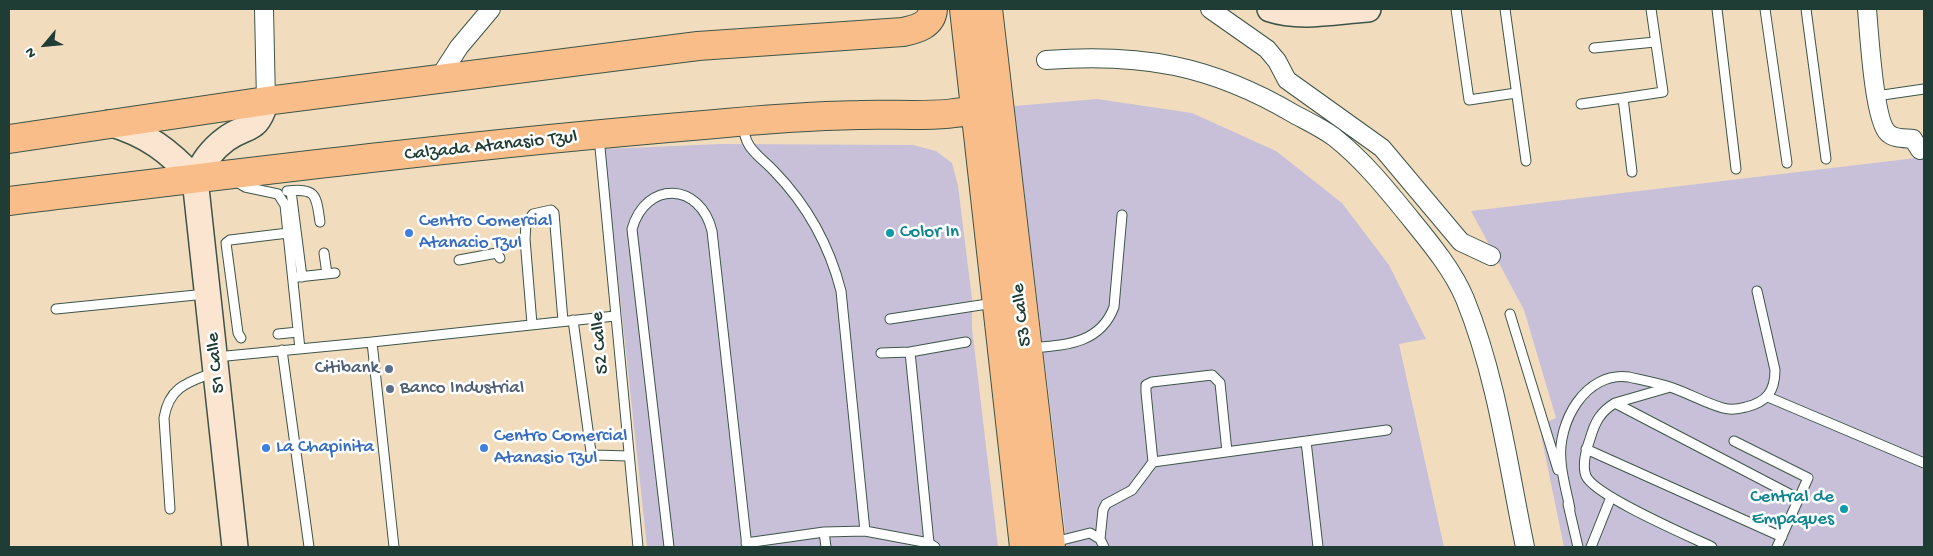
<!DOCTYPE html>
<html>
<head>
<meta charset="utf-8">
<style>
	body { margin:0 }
	#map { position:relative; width:1933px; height:556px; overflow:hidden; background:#f1ddbe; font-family:"Gochi Hand",sans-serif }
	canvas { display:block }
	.frame { position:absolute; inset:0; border:10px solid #1f3d34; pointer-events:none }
	.north { position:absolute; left:20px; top:20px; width:50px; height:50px; -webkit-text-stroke:4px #fff; paint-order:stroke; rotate:242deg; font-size:14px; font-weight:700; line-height:20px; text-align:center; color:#1f3d34 }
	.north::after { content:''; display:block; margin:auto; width:18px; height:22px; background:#1f3d34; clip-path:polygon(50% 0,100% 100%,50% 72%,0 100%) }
</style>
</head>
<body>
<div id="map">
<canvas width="1933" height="556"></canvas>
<div class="frame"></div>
<div class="north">N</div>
</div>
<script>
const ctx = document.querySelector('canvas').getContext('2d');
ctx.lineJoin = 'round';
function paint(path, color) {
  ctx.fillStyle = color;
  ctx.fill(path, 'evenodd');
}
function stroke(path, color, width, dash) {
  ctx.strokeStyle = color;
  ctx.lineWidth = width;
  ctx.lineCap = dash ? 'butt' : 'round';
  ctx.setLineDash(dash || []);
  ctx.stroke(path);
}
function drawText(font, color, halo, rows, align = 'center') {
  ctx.font = font + ' "Gochi Hand",sans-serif';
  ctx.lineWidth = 5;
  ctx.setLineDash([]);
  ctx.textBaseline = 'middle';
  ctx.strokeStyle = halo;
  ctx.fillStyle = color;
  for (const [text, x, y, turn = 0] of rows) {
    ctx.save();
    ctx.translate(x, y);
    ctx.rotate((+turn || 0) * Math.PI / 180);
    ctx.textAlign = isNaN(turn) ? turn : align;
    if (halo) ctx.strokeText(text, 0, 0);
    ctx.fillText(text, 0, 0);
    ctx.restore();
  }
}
paint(new Path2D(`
	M1097,99l95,14 84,38 66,52 47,62 37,74 -27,5 45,203h-377l-53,-441z
	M721,144l192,1 23,6 16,12 6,23 14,113v29l26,219h-351l-43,-398z
	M1924,157v390h-360l-25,-122 17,-7 -32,-108 -53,-99z`), '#c8c0d8');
const lane = new Path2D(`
	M1456,9l13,91 47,-7
	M1505,9l21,152
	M1717,9l19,160
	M1765,9l22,154
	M1806,9l20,150
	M1594,48l61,-6
	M1876,96l48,-7
	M1581,104l42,-6
	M744,125c-1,23 16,31 30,46 34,35 55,73 67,120l24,240
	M599,137l39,410
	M1632,172l-9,-74 40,-6 -12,-83
	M235,181l10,6 33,7 7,11 15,144
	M287,191c30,-3 29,4 33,31
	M291,191l11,86
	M324,253l3,21
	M459,260l38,-7 3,5
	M298,277l37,-4
	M56,309l150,-15
	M1510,314l48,156
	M890,319l104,-16
	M573,320l18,132 4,3 33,1
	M532,324l-7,-85 1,-15 7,-10 18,-4 3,3 9,108
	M278,334l20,-2
	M241,338l-3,-5 -12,-90 4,-3 58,-7
	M372,342l243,-26
	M1031,348c35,-3 69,-4 83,-41l8,-92
	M282,350l27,197
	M910,352l56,-10
	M881,353l29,-1 19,191
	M216,357l156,-15 22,205
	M1768,397l156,66
	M1615,403l52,-15
	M1306,441l12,106
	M1734,441l74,37 -31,69
	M1586,449l196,88
	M1153,462l-7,-70v-7l6,-3 60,-7 8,8 7,69
	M1568,504l10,43
	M170,509l-6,-91c5,-32 25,-36 51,-46
	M1570,509c-3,-16 -8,-32 -9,-48 -4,-38 24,-90 68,-84 13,3 28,6 41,10 18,6 35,16 53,21 7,2 16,1 23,-1 21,-5 29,-16 29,-37l-18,-79
	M824,532l2,15
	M1100,539l3,-29 3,-6 26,-14 21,-28 234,-32
	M1054,542l36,-9 10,6 4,8
	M746,543l78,-11 41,-1 64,12 6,4
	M669,547l-37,-318c14,-49 68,-47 80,2l35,316
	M1591,547l20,-50
	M1712,547c-23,-11 -117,-51 -126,-71 -4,-10 0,-27 4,-37 5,-17 10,-27 25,-36l184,96`);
const street = new Path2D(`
	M264,9l2,92
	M1210,9l57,40 10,12 10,19 95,68 79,94 30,14
	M1867,9c2,22 7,112 21,124 6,6 17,5 25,6l7,11
	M1046,60c95,-7 165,5 248,54 13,7 28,14 40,23 28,22 50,49 72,76 21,26 46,55 59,86 32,79 43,166 60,248
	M437,81l22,-34 32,-38`);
const secondary = new Path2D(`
	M1270,9c30,10 67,2 98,0
	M109,123c38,11 60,28 86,56
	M235,547l-40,-368c8,-17 16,-29 31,-40 22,-16 30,-5 40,-38`);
const primary = new Path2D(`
	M964,9l60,538
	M988,9l63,538
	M9,139l257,-38 432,-55 205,-14c14,-3 29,-7 30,-23
	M9,201c231,-28 463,-57 695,-76 52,-5 104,-9 155,-10 45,-2 96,6 138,-13`);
stroke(lane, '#3e5549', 11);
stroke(street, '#3e5549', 20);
stroke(secondary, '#3e5549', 28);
stroke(primary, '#3e5549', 30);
stroke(lane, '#fff', 9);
stroke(street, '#fff', 18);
stroke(secondary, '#fce5d0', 25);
stroke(primary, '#f8bd89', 28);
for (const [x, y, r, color] of [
	[409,233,5,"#3f7fe0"],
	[890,233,5,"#0f9aa8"],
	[389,369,5,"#5c6f8a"],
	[390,389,5,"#5c6f8a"],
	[266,448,5,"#3f7fe0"],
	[484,448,5,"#3f7fe0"],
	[1844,509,5,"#0f9aa8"]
]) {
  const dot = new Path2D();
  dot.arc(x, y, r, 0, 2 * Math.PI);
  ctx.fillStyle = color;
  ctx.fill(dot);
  stroke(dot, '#fff', 2);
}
drawText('19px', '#1f3d34', '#fff', [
	["Calzada Atanasio Tzul",491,147,-6],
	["53 Calle",1023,315,-97],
	["52 Calle",601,343,-95],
	["51 Calle",217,363,-96]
]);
drawText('19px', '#366cbe', '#fff', [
	["Centro Comercial",419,222],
	["Atanacio Tzul",419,244],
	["Centro Comercial",494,437],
	["Atanasio Tzul",494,459],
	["La Chapinita",276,448]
], 'left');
drawText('19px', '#0d838f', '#fff', [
	["Color In",900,233],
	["Central de",1834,498,"right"],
	["Empaques",1834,520,"right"]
], 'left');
drawText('19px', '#4e5e75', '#fff', [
	["Citibank",379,369],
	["Banco Industrial",400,389,"left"]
], 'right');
</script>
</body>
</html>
